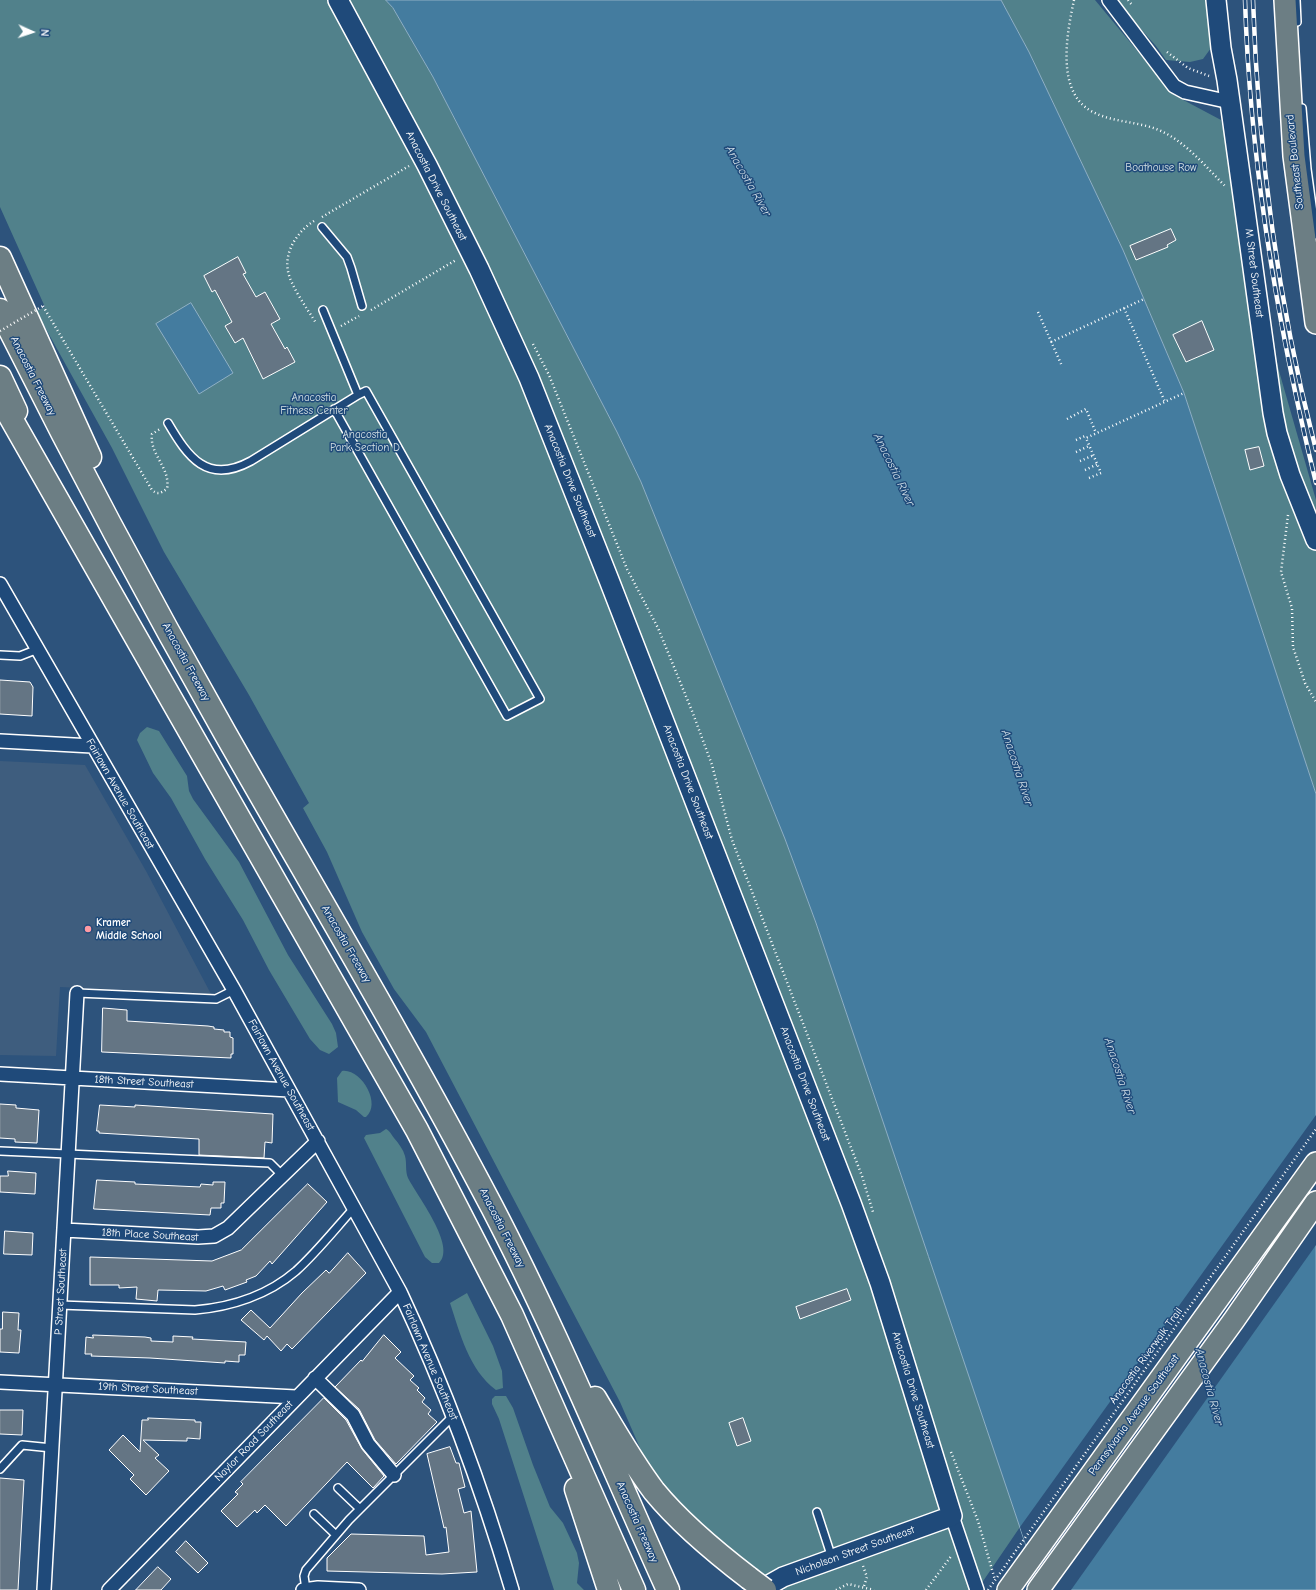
<!DOCTYPE html>
<html>
<head>
<meta charset="utf-8">
<style>
	body { margin:0 }
	#map { position:relative; width:1316px; height:1590px; overflow:hidden; background:#2d537c; font-family:"Comic Neue",sans-serif }
	canvas { display:block }
	.north { position:absolute; left:12px; top:12px; width:40px; height:40px; -webkit-text-stroke:3px #1f4a7a; paint-order:stroke; rotate:93deg; font-size:11px; font-weight:700; line-height:16px; text-align:center; color:#fff }
	.north::after { content:''; display:block; margin:auto; width:14px; height:18px; background:#fff; clip-path:polygon(50% 0,100% 100%,50% 72%,0 100%) }
</style>
</head>
<body>
<div id="map">
<canvas width="1316" height="1590"></canvas>
<div class="north">N</div>
</div>
<script>
const ctx = document.querySelector('canvas').getContext('2d');
ctx.lineJoin = 'round';
function paint(path, color) {
  ctx.fillStyle = color;
  ctx.fill(path, 'evenodd');
}
function stroke(path, color, width, dash) {
  ctx.strokeStyle = color;
  ctx.lineWidth = width;
  ctx.lineCap = dash ? 'butt' : 'round';
  ctx.setLineDash(dash || []);
  ctx.stroke(path);
}
function drawText(font, color, halo, rows, align = 'center') {
  ctx.font = font + ' "Comic Neue",sans-serif';
  ctx.lineWidth = 3;
  ctx.setLineDash([]);
  ctx.textBaseline = 'middle';
  ctx.strokeStyle = halo;
  ctx.fillStyle = color;
  for (const [text, x, y, turn = 0] of rows) {
    ctx.save();
    ctx.translate(x, y);
    ctx.rotate((+turn || 0) * Math.PI / 180);
    ctx.textAlign = isNaN(turn) ? turn : align;
    if (halo) ctx.strokeText(text, 0, 0);
    ctx.fillText(text, 0, 0);
    ctx.restore();
  }
}
paint(new Path2D(`
	M0,761l85,4 61,106 65,123 -151,-7 -4,69 -56,-1z`), '#3e5d7e');
paint(new Path2D(`
	M0,0h386l7,8 40,69 184,355 24,50 144,357 31,84 204,604 -43,63h-192l-94,-71 -41,-48 -30,-69 -194,-370 -32,-43 -32,-57 -35,-80 -24,-44 6,-5 -60,-108 -85,-143 -52,-104 -76,-137 9,-4 -45,-100z
	M1001,0h94l79,95 47,25 58,251 37,129v294l-132,-401 -61,-143 -94,-198z
	M1115,0h95l1,48 -8,11 -13,3 -24,-2 -10,-14z
	M147,727l12,4 28,45 2,15 4,8 46,63 49,93 44,69 4,9 2,14 -9,7 -9,-4 -10,-11 -41,-69 -26,-50 -38,-61 -34,-61 -18,-25 -16,-33 3,-7z
	M342,1071c19,-3 40,33 24,46h-2l-8,-7 -18,-8 -1,-24z
	M386,1129c4,2 5,5 8,9 5,6 9,11 11,18 2,7 0,15 3,22 9,18 49,68 31,85h-7l-7,-6 -61,-119 2,-3 14,-2z
	M467,1293l26,53 9,25 1,17 -7,2c-27,-20 -36,-57 -46,-87z
	M495,1396h11l7,12 20,57 17,42 13,16 14,30 2,10 -2,20 7,7h-30l-55,-171 -7,-15v-5z`), '#51818b');
const water = new Path2D(`
	M386,0h615l28,52 94,198 61,143 132,401v796h-275l-225,-667 -31,-84 -144,-357 -24,-50 -184,-355 -40,-69z
	M191,303l42,70 -34,21 -43,-70z`);
paint(water, '#447c9f');
stroke(water, '#8fb0c5', 1);
paint(new Path2D(`
	M1316,1115v130l-245,345h-30l-21,-63z`), '#2d537c');
const building = new Path2D(`
	M1171,229l5,11 -9,5 1,2 -32,13 -6,-14z
	M238,257l8,16 -3,1 13,23 9,-5 15,27 -9,5 14,25 2,-2 8,15 -32,17 -20,-41 -8,5 -10,-17 7,-4 -17,-32 -3,2 -8,-16z
	M1202,321l12,29 -28,12 -13,-27z
	M1259,447l5,19 -14,4 -5,-20z
	M0,680l30,2 3,5 -1,29 -32,-2z
	M103,1008l24,2v11l81,5 6,1v2l10,1v2h6v5l3,1v16h-2v4l-129,-6z
	M0,1104l16,1v3l23,2 -2,33 -22,-1v-3l-15,-1z
	M100,1105l35,2v-2l138,9 -1,29 -7,-1 -1,16 -65,-3v-16l-100,-6v-2h-2z
	M8,1171l28,2 -1,21 -35,-2v-16h8z
	M97,1180l38,2v2l65,3 1,-3 12,1v-3h12l-1,21h-3v5h-10l-1,7 -116,-6z
	M308,1184l19,18 -55,62 -2,-3 -14,15 -10,4 1,2 -22,8 -2,-4 -17,5 -48,-1 -1,11 -21,-2 1,-12 -18,1v-3h-29v-28l122,4 29,-11z
	M5,1231l28,2 -1,22 -28,-1z
	M348,1253l18,20 -74,76 -5,-5 -6,7 -14,-15 -3,4 -23,-20 10,-10 19,18 32,-35 24,-23 3,3z
	M847,1289l4,11 -51,19 -4,-12z
	M3,1312l16,1 -1,17h3l-2,23 -19,-1v-23h2z
	M93,1335l52,2 6,1v3l22,1v-6l20,1 -1,2 54,3 -1,13h-6v7l-14,-1v2l-75,-5 -59,-2 1,-2h-7l1,-17 7,1z
	M384,1335l17,17 -6,6 19,18 -4,4 9,8 -2,2 8,8 -3,4 9,8 -3,4 9,8 -41,42 -21,-24 -16,-31 -24,-22 26,-27 1,1z
	M324,1398l22,22 16,29 22,27 -11,12 -26,-26 -61,64 -21,-21 -8,8 -2,-3 -18,17 -16,-16 17,-17 -3,-2 8,-8 -2,-2z
	M0,1410h23l-1,25 -22,-1z
	M148,1418l47,2v2h6l-1,17 -13,-1v3l-44,-1 16,15 -4,3 14,13 -23,24 -16,-16 4,-4 -25,-25 14,-15 17,17 2,-32h6z
	M743,1418l8,23 -14,5 -8,-23z
	M450,1447l6,16h3l6,24 -7,2 6,24 7,-2 6,61 -35,2 -115,-3v-13l24,-24 73,2 2,19 23,-3 -3,-25 -2,1 -17,-74z
	M0,1478l24,2 -6,110h-18z
	M186,1541l22,22 -10,10 -22,-21z
	M158,1567l13,12 -10,11h-25z`);
paint(building, '#647584');
stroke(building, '#fff', 1);
const lane = new Path2D(`
	M1296,0l1,22
	M1302,108l5,61 9,66
	M322,227l25,30 4,11 11,38
	M334,409l173,307 33,-17 -174,-308 -8,4
	M168,423c20,34 39,62 83,38l107,-66 -35,-85
	M0,655l20,1 18,-7
	M77,993l139,6 18,-9
	M0,1151l270,12 12,12
	M60,1305l135,5c36,-3 73,-15 101,-39 21,-19 39,-42 58,-63
	M0,1469l22,-24 30,3
	M338,1488l22,21
	M817,1512l15,46
	M314,1514l22,21
	M306,1589l-2,-13 2,-6 43,-50 104,-104`);
const street = new Path2D(`
	M1109,0l65,86 11,6 45,10
	M0,584l234,406 166,302c45,96 82,196 112,298
	M0,741l92,5
	M0,1074l289,16
	M64,1230l134,7 16,-1 14,-8 90,-87
	M315,1378l38,37 15,29 26,31
	M0,1382l296,15
	M952,1516l25,74
	M44,1590l33,-597
	M109,1590l291,-298
	M303,1590l15,-2 41,2`);
const secondary = new Path2D(`
	M338,0l89,165 52,104 50,109 80,202 242,623 29,80 72,233 -169,61 -23,13
	M1216,0l5,48 6,32 46,333 4,20 13,42 26,65`);
const primary = new Path2D(`
	M1285,0l9,156 22,167
	M1008,1590l308,-427
	M1038,1590l196,-270 82,-118`);
const highway = new Path2D(`
	M0,258l90,199
	M0,310c71,143 146,284 225,423 90,158 183,314 267,474 65,125 118,255 176,383
	M0,377l16,34
	M0,399l417,731 95,185 122,275
	M595,1398c19,32 37,64 59,93 27,33 61,61 95,87
	M576,1489l33,101`);
stroke(lane, '#fff', 10);
stroke(street, '#fff', 16);
stroke(secondary, '#fff', 22);
stroke(primary, '#fff', 24);
stroke(highway, '#fff', 25);
stroke(new Path2D(`
	M1074,0c-7,33 -19,93 19,112 21,11 46,9 68,19 26,12 44,35 64,55
	M1128,0l4,5
	M1167,52l21,16 21,8
	M322,217l87,-51
	M314,221c-16,10 -30,30 -26,50 2,14 20,39 28,52
	M43,306l109,184c6,5 8,3 15,-1 4,-21 -18,-35 -15,-55l8,-5
	M1124,308l41,94
	M371,310l85,-50
	M1038,312l24,54
	M341,326l18,-10
	M1051,342l93,-43
	M533,344l16,31 78,194 31,59 34,83 20,54 20,75 130,336 11,36
	M1067,419l19,-10 10,24
	M1076,440l9,-4 1,2
	M1076,452l13,-6
	M1080,461l14,-6
	M1085,470l13,-6
	M1089,478l12,-5 -15,-35 98,-45
	M1288,515l-7,57 11,36 1,39 12,36 11,19
	M951,1452l27,69 17,59
	M863,1566l4,11 -3,9
	M836,1590l12,-6 26,6
	M926,1590l26,-35`), '#fff', 2.5, [1, 3]);
stroke(lane, '#1f4a7a', 7);
stroke(street, '#1f4a7a', 13);
stroke(secondary, '#1f4a7a', 19);
stroke(primary, '#6c7e84', 21);
stroke(highway, '#6c7e84', 22);
const rail = new Path2D(`
	M1245,0c5,164 32,324 71,483
	M1253,0c5,151 25,304 63,450`);
stroke(rail, '#fff', 4.5);
stroke(rail, '#1f4a7a', 3, [9]);
const highwayBridge = new Path2D(`
	M749,1578l16,12`);
stroke(highwayBridge, '#fff', 25, []);
stroke(new Path2D(`
	M0,331l43,-25
	M988,1590l328,-461`), '#fff', 2.5, [1, 3]);
stroke(highwayBridge, '#6c7e84', 22);
for (const [x, y, r, color] of [
	[88,929,4,"#ff9aa2"]
]) {
  const dot = new Path2D();
  dot.arc(x, y, r, 0, 2 * Math.PI);
  ctx.fillStyle = color;
  ctx.fill(dot);
  stroke(dot, '#1f4a7a', 1.5);
}
drawText('11px', '#fff', '#1f4a7a', [
	["Southeast Boulevard",1295,162,-96],
	["Anacostia Drive Southeast",436,186,63],
	["M Street Southeast",1254,273,83],
	["Anacostia Freeway",33,376,63],
	["Anacostia Drive Southeast",570,481,68],
	["Anacostia Freeway",186,662,61],
	["Anacostia Drive Southeast",688,782,69],
	["Fairlawn Avenue Southeast",120,794,60],
	["Anacostia Freeway",346,944,60],
	["Fairlawn Avenue Southeast",281,1075,61],
	["18th Street Southeast",144,1082,3],
	["Anacostia Drive Southeast",805,1084,69],
	["Anacostia Freeway",502,1228,63],
	["18th Place Southeast",150,1235,3],
	["P Street Southeast",61,1292,-87],
	["Anacostia Riverwalk Trail",1146,1356,-54],
	["Fairlawn Avenue Southeast",430,1362,67],
	["19th Street Southeast",148,1389,3],
	["Anacostia Drive Southeast",913,1390,73],
	["Pennsylvania Avenue Southeast",1134,1415,-54],
	["Naylor Road Southeast",254,1441,-46],
	["Anacostia Freeway",637,1522,66],
	["Nicholson Street Southeast",855,1551,-20]
]);
drawText('11px', '#d4e0e2', '#1f4a7a', [
	["Boathouse Row",1161,168],
	["Anacostia",314,398],
	["Fitness Center",314,411],
	["Anacostia",365,435],
	["Park Section D",365,448]
]);
drawText('bold 11px', '#fff', '#1f4a7a', [
	["Kramer",96,923],
	["Middle School",96,936]
], 'left');
drawText('italic 12px', '#d0dee7', '#1f4a7a', [
	["Anacostia River",748,181,60],
	["Anacostia River",894,470,64],
	["Anacostia River",1017,768,72],
	["Anacostia River",1120,1076,72],
	["Anacostia River",1209,1387,75]
]);
</script>
</body>
</html>
